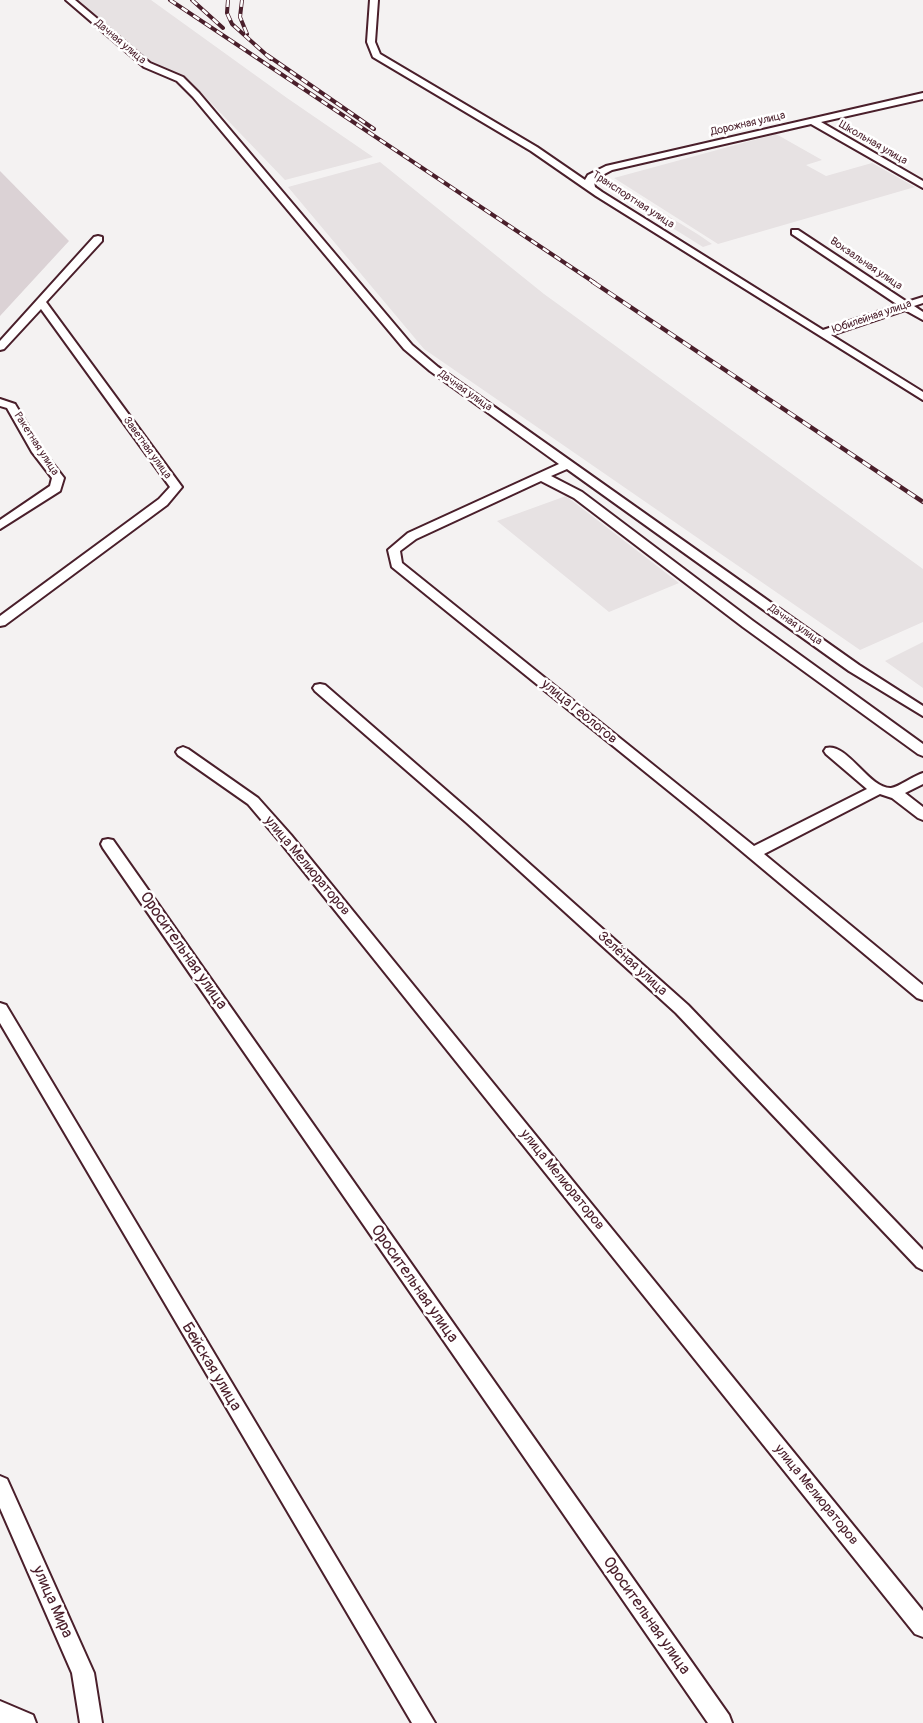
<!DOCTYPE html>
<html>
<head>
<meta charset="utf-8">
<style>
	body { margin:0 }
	canvas { display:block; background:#f4f2f2 }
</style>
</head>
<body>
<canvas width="923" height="1723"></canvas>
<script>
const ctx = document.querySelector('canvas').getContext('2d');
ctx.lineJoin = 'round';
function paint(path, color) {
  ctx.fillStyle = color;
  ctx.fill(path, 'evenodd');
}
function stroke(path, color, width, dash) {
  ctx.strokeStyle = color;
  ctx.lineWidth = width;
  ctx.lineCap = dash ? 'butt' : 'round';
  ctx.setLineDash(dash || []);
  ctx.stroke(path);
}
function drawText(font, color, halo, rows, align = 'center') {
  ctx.font = font + ' Pangolin,sans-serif';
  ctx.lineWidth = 5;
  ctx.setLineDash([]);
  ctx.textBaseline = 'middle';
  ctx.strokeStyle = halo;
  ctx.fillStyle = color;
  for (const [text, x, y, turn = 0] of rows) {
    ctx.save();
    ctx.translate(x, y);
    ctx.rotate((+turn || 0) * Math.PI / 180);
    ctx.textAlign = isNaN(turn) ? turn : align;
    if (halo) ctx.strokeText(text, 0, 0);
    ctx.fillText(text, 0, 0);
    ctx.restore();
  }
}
paint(new Path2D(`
	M76,0h75l136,98 86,59 -88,23 -97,-101 -35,-15z
	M776,134l46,26 -16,5 20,11 46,-13 43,24 -197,57 -104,-66z
	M380,162l164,132 379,275v53l-63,28 -436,-301 -136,-162z
	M616,184l83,51 13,9 -9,3 -96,-60z
	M566,496l113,87 -70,29 -112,-91z
	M923,642v46l-38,-27z`), '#e7e2e3');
paint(new Path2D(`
	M0,171l69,70 -69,75z`), '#dbd2d5');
const minor = new Path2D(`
	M66,0h9l75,63 33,14 16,16 213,252 26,22 421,298 64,41v10l-74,-45 -282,-202 -16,7 31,16 171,129 170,123v12l-5,-2 -175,-127 -169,-129 -33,-17 -125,58 -16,12 2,12 352,283 113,-57 -41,-35 -2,-3 2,-3c21,-6 43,41 65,40 8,-1 22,-12 32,-15v11l-18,9 18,14v13l-5,-2 -26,-20 -12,-4 -116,60 159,131v15l-6,-2 -221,-185 -304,-246 -4,-17 20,-17 151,-69 -129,-93 -26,-22 -211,-252 -16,-16 -33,-14z
	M370,0h8l-3,42 5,12 157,93 48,33 3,-5 18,-9 317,-73v6l-102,23 102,59v7l-112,-64 -199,46 -17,9 -1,3 1,5 7,5 221,138 75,-25 -106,-71v-4h6l109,72 16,-5v6l-9,3 9,6v8l-18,-10 -74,25 92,57v8l-327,-204 -65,-45 -158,-94 -6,-15z
	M98,236l4,1v4l-56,61 136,185 -15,18 -162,120 -5,1v-10l159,-117 11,-12 -129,-178 -37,40 -4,1v-9l94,-104z
	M0,399l15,5 28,47 21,27 -4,13 -60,38v-9l50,-34 2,-8 -20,-26 -25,-44 -7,-2z
	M320,684l5,1 152,132 211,188 235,245v20l-6,-3 -241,-254 -209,-190 -152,-132 -2,-3 2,-3z
	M183,747l5,2 70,49 33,37 632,776v26l-8,-3 -634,-791 -33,-39 -70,-49 -2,-3 2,-3z
	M108,839l5,1 616,875 3,8h-24l-605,-875 -2,-4 2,-4z
	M0,1003l6,2 429,718h-23l-412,-700z
	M0,1476l7,3 87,194 8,50h-22l-8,-50 -72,-165z
	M0,1701l33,14 3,8h-36z`);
stroke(minor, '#4a1f2b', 4);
paint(minor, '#fff');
const railFar1 = new Path2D(`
	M170,0l425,283
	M192,0l31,28
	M228,0l-1,13 5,11 39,35
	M242,0l-2,17 7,17
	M267,55l107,74`);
const rail = new Path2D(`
	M593,282l330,220`);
stroke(railFar1, '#4a1f2b', 4);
stroke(rail, '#4a1f2b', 4.5);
stroke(railFar1, '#fff', 2.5, [7]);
stroke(rail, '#fff', 3, [9]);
drawText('11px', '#4a1f2b', '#fff', [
	["Дачная улица",120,42,40],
	["Дорожная улица",748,124,-13],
	["Школьная улица",873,143,30],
	["Транспортная улица",633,200,33],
	["Вокзальная улица",866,264,34],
	["Юбилейная улица",872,317,-19],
	["Дачная улица",465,391,35],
	["Ракетная улица",36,444,57],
	["Заветная улица",147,448,54],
	["Дачная улица",795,625,35]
]);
drawText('14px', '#4a1f2b', '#fff', [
	["улица Геологов",579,712,39],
	["улица Мелиораторов",307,866,50],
	["Зелёная улица",632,964,42],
	["улица Мелиораторов",562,1180,51],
	["улица Мелиораторов",816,1495,51]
]);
drawText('16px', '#4a1f2b', '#fff', [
	["Оросительная улица",183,951,55],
	["Оросительная улица",414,1284,55],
	["Бейская улица",211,1367,59],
	["улица Мира",52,1602,66],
	["Оросительная улица",646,1616,55]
]);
</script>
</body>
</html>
